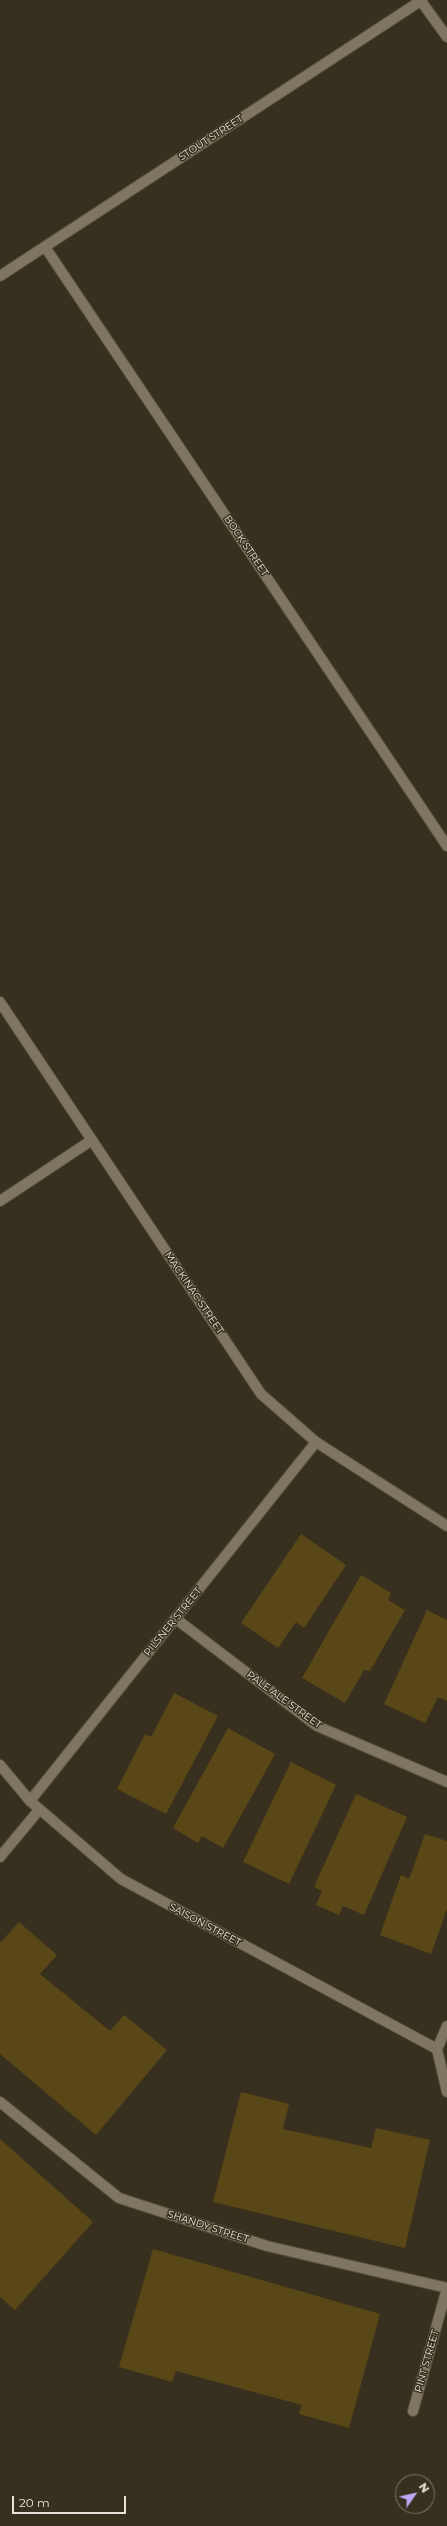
<!DOCTYPE html>
<html>
<head>
<meta charset="utf-8">
<style>
	body { margin:0 }
	#map { position:relative; width:447px; height:2526px; overflow:hidden; background:#38301e; font-family:Montserrat,sans-serif }
	canvas { display:block }
	.north { position:absolute; left:395px; top:2474px; width:40px; height:40px; box-sizing:border-box; background:#38301e; border:1px solid #7e7868; border-radius:50%; rotate:56deg; font-size:11px; font-weight:700; line-height:16px; text-align:center; color:#e8e3d8 }
	.north::after { content:''; display:block; margin:auto; width:14px; height:18px; background:#baaaf6; clip-path:polygon(50% 0,100% 100%,50% 72%,0 100%) }
	.scale { position:absolute; left:12px; top:2496px; width:114px; height:18px; box-sizing:border-box; border:2px solid #e8e3d8; border-top:0; padding-left:5px; font-size:12px; line-height:14px; white-space:nowrap; color:#e8e3d8; -webkit-text-stroke:3px #38301e; paint-order:stroke }
</style>
</head>
<body>
<div id="map">
<canvas width="447" height="2526"></canvas>
<div class="north">N</div>
<div class="scale">20 m</div>
</div>
<script>
const ctx = document.querySelector('canvas').getContext('2d');
ctx.lineJoin = 'round';
function paint(path, color) {
  ctx.fillStyle = color;
  ctx.fill(path, 'evenodd');
}
function stroke(path, color, width, dash) {
  ctx.strokeStyle = color;
  ctx.lineWidth = width;
  ctx.lineCap = dash ? 'butt' : 'round';
  ctx.setLineDash(dash || []);
  ctx.stroke(path);
}
function drawText(font, color, halo, rows, align = 'center') {
  ctx.font = font + ' Montserrat,sans-serif';
  ctx.lineWidth = 3;
  ctx.setLineDash([]);
  ctx.textBaseline = 'middle';
  ctx.strokeStyle = halo;
  ctx.fillStyle = color;
  for (const [text, x, y, turn = 0] of rows) {
    ctx.save();
    ctx.translate(x, y);
    ctx.rotate((+turn || 0) * Math.PI / 180);
    ctx.textAlign = isNaN(turn) ? turn : align;
    if (halo) ctx.strokeText(text, 0, 0);
    ctx.fillText(text, 0, 0);
    ctx.restore();
  }
}
paint(new Path2D(`
	M301,1534l45,31 -42,63 -8,-6 -18,26 -37,-25z
	M361,1575l30,18 -3,7 17,10 -35,61 -6,-1 -19,33 -43,-25z
	M427,1610l20,10v81l-9,-4 -13,26 -41,-19z
	M174,1693l44,23 -52,98 -49,-25 28,-55 6,3z
	M228,1728l47,26 -52,94 -21,-12 -4,7 -25,-15z
	M291,1762l45,23 -47,99 -46,-22z
	M356,1794l51,23 -43,98 -21,-9 -4,9 -23,-10 6,-14 -8,-4z
	M425,1834l22,7v68l-16,45 -51,-19 21,-60 8,4z
	M19,1922l38,33 -17,19 70,57 14,-16 43,35 -71,85 -96,-81v-111z
	M241,2092l48,12 -6,25 88,19 5,-20 54,12 -25,108 -192,-46z
	M0,2139l93,83 -78,88 -15,-13z
	M153,2249l227,65 -31,114 -50,-14 3,-9 -126,-34 -4,11 -53,-15z`), '#5a4717');
const lane = new Path2D(`
	M0,1201l92,-61
	M176,1619l141,107 130,56
	M30,1801l286,-359`);
const street = new Path2D(`
	M421,1l26,36
	M45,247l402,599
	M0,276l422,-276
	M0,1002l261,392 55,48 131,84
	M0,1765l30,36 91,78 316,170
	M0,1857l39,-47
	M437,2049l10,43
	M437,2049l10,-23
	M0,2102l119,96 148,48 180,42
	M413,2411l34,-123`);
stroke(lane, '#544d3d', 12);
stroke(street, '#544d3d', 12);
stroke(lane, '#7f7662', 10);
stroke(street, '#7f7662', 10);
drawText('10px', '#e8e3d8', '#38301e', [
	["STOUT STREET",211,138,-33],
	["BOCK STREET",246,546,56],
	["MACKINAC STREET",194,1293,56],
	["PILSNER STREET",173,1622,-51],
	["PALE ALE STREET",284,1700,36],
	["SAISON STREET",205,1925,28],
	["SHANDY STREET",208,2227,18],
	["PINT STREET",427,2361,-74]
]);
</script>
</body>
</html>
